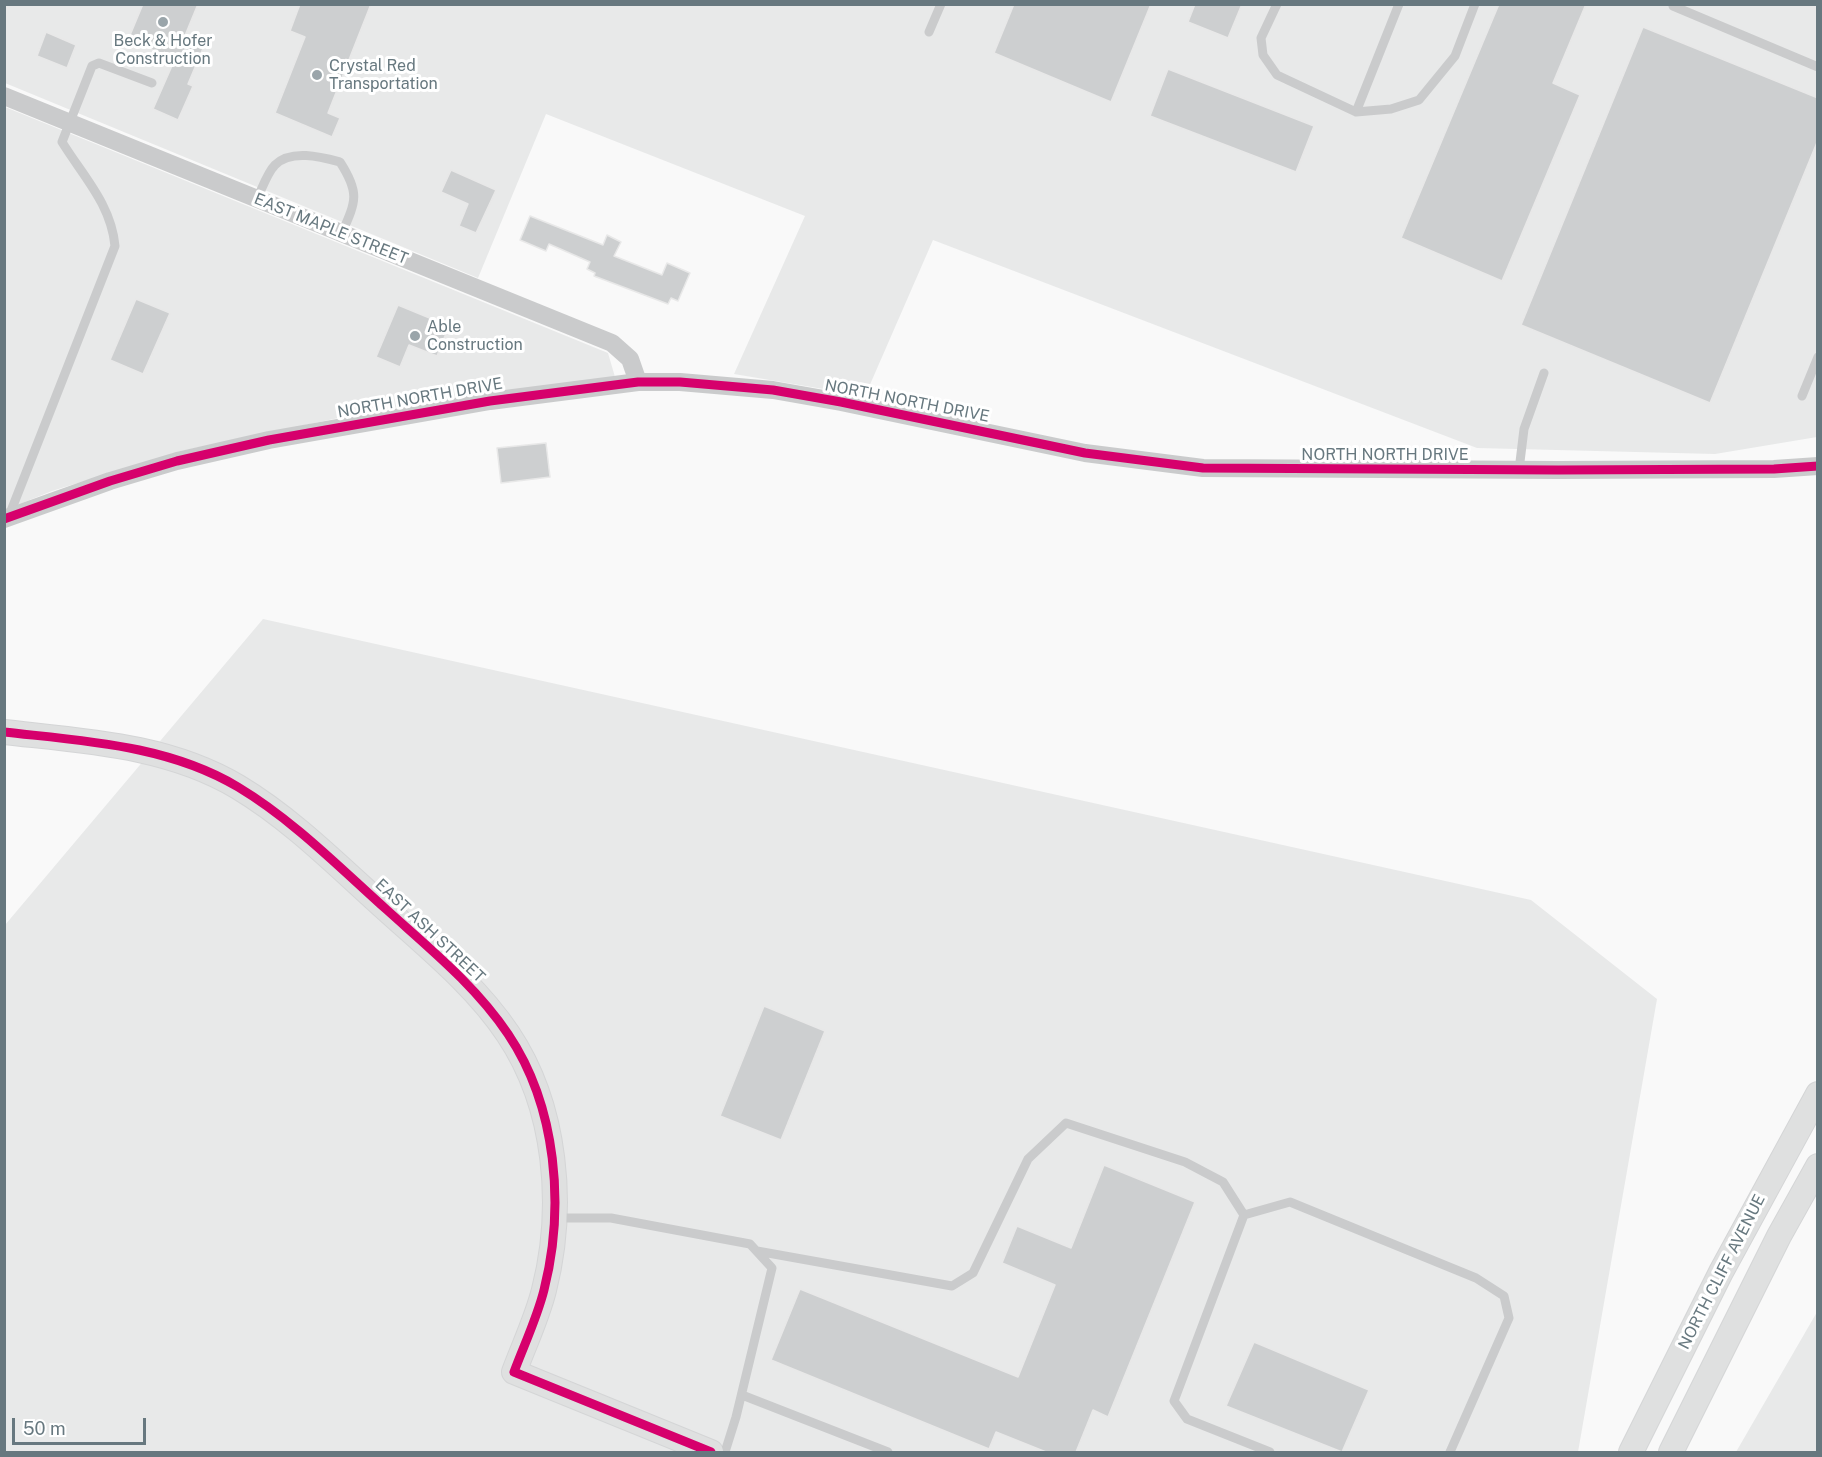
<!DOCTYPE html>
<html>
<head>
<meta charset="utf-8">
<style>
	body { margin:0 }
	#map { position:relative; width:1822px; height:1457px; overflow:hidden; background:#f9f9f9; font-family:"Public Sans",sans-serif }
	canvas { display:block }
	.frame { position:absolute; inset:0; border:6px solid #67787f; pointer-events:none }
	.scale { position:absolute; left:12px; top:1418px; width:134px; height:27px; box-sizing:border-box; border:3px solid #67787f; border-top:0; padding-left:8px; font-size:18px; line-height:21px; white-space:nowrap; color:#67787f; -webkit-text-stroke:4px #fff; paint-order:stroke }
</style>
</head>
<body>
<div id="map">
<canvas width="1822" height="1457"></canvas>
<div class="frame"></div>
<div class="scale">50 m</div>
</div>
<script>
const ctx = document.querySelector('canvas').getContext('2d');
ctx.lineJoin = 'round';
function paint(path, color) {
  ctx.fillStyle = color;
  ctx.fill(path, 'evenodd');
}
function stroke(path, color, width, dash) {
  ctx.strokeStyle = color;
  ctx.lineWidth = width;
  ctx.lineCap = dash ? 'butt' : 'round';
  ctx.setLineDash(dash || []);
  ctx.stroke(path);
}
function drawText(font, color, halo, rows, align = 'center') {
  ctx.font = font + ' "Public Sans",sans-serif';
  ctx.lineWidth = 6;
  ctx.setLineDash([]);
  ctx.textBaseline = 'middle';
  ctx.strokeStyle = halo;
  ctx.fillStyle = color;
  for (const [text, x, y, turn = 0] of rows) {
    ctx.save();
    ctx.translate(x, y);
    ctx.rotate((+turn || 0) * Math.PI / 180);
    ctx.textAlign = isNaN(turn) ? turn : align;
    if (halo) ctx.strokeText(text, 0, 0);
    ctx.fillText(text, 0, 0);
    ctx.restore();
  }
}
paint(new Path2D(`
	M4,5h1813v432l-102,17 -238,-6 -544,-208 -68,156 -131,-22 71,-158 -259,-102 -68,164 -473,-195z
	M5,107l603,246 7,24 -243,34 -191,40 -129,40 -47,19z
	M263,619l1268,281 126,99 -79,453h-1573v-527z
	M1817,1312v140h-81z`), '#e8e9e9');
const building = new Path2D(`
	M143,4h55l-14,34 20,8 -16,38 5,2 -15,34 -25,-11 22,-50 -47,-19z
	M300,4h71l-43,109 12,5 -8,19 -57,-24 30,-76 -15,-6z
	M1014,4h137l-40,98 -117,-49z
	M1195,4h47l-14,34 -40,-16z
	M1499,4h87l-33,79 27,12 -78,186 -101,-43z
	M1643,27l175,71v42l-108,263 -189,-78z
	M46,32l30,13 -9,23 -30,-12z
	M1168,69l146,57 -18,46 -146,-56z
	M451,170l45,20 -20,43 -17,-7 9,-22 -27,-12z
	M530,216l73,29 4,-10 14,7 -7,14 48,19 5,-12 23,10 -12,28 -7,-3 -3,6 -29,-11 -45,-17 1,-3 -8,-4 3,-7 -41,-18 -3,7 -26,-11z
	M136,299l34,14 -27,61 -33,-14z
	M398,305l51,21 -12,30 -28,-11 -9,22 -24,-10z
	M546,443l4,34 -49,6 -4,-35z
	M764,1006l61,25 -44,109 -61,-24z
	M1104,1165l91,37 -87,215 -15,-7 -17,42h-30l-50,-20 -7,17 -218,-89 29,-71 218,88 37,-92 -53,-22 15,-37 54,22z
	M1254,1342l115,48 -27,62 -116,-46z`);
paint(building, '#cdcfd0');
stroke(building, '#e8e8e8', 1.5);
const secondary = new Path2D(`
	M4,732c80,9 164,13 234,55 55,33 101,80 149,123 42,38 89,76 121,124 49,73 57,173 36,256 -7,28 -20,55 -30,82l197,80
	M1631,1452l90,-180 97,-178
	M1671,1452l108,-216 39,-70`);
stroke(secondary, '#d4d5d6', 26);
stroke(new Path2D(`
	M1277,4l-16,34 2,17 14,20 79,37 35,-3 28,-9 36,-44 20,-52
	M1673,6l145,61
	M929,32l12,-28
	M1356,112l43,-108
	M257,199c5,-10 10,-26 18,-34 16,-16 46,-8 65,-3 20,31 16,39 2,71
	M1802,396l16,-39
	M1519,470l5,-41 20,-56
	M9,516l106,-270c-4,-42 -32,-70 -53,-104l30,-76 7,-3 53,20
	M1244,1215l46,-13 186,76 28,18 5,22 -59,134
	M556,1218h55l139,26 22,24 -36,149 -11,35
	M757,1251l195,35 21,-13 55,-114 38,-36 119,39 38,20 21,33 -70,186 13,18 83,33
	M742,1395l146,57`), '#cacbcc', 9);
stroke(new Path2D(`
	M4,96l608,247 18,16 8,23
	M4,519l106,-38 67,-20 92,-21 221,-39 148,-19h42l93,8 68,12 244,51 118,15 355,2 216,-1 44,-3`), '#cacbcc', 18);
stroke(secondary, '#dfe0e0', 24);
stroke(new Path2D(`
	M4,519l106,-38 67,-20 92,-21 221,-39 148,-19h42l93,8 68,12 244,51 118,15 355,2 216,-1 44,-3
	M4,732c80,9 164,13 234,55 55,33 101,80 149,123 42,38 89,76 121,124 49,73 57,173 36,256 -7,28 -20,55 -30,82l197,80`), '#d6006c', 9);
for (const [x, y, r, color] of [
	[163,22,6,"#9aa5aa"],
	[317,75,6,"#9aa5aa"],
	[415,336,6,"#9aa5aa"]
]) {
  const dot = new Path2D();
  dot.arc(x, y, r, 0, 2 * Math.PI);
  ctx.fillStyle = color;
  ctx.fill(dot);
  stroke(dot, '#fff', 2);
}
drawText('16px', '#67787f', '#fff', [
	["Beck & Hofer",163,41,"center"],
	["Construction",163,59,"center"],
	["Crystal Red",329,66],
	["Transportation",329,84],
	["Able",427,327],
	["Construction",427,345]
], 'left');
drawText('16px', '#67787f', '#fff', [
	["EAST MAPLE STREET",331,229,22],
	["NORTH NORTH DRIVE",420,398,-10],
	["NORTH NORTH DRIVE",907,401,11],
	["NORTH NORTH DRIVE",1385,455],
	["EAST ASH STREET",430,931,43],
	["NORTH CLIFF AVENUE",1722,1272,-63]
]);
</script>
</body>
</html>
